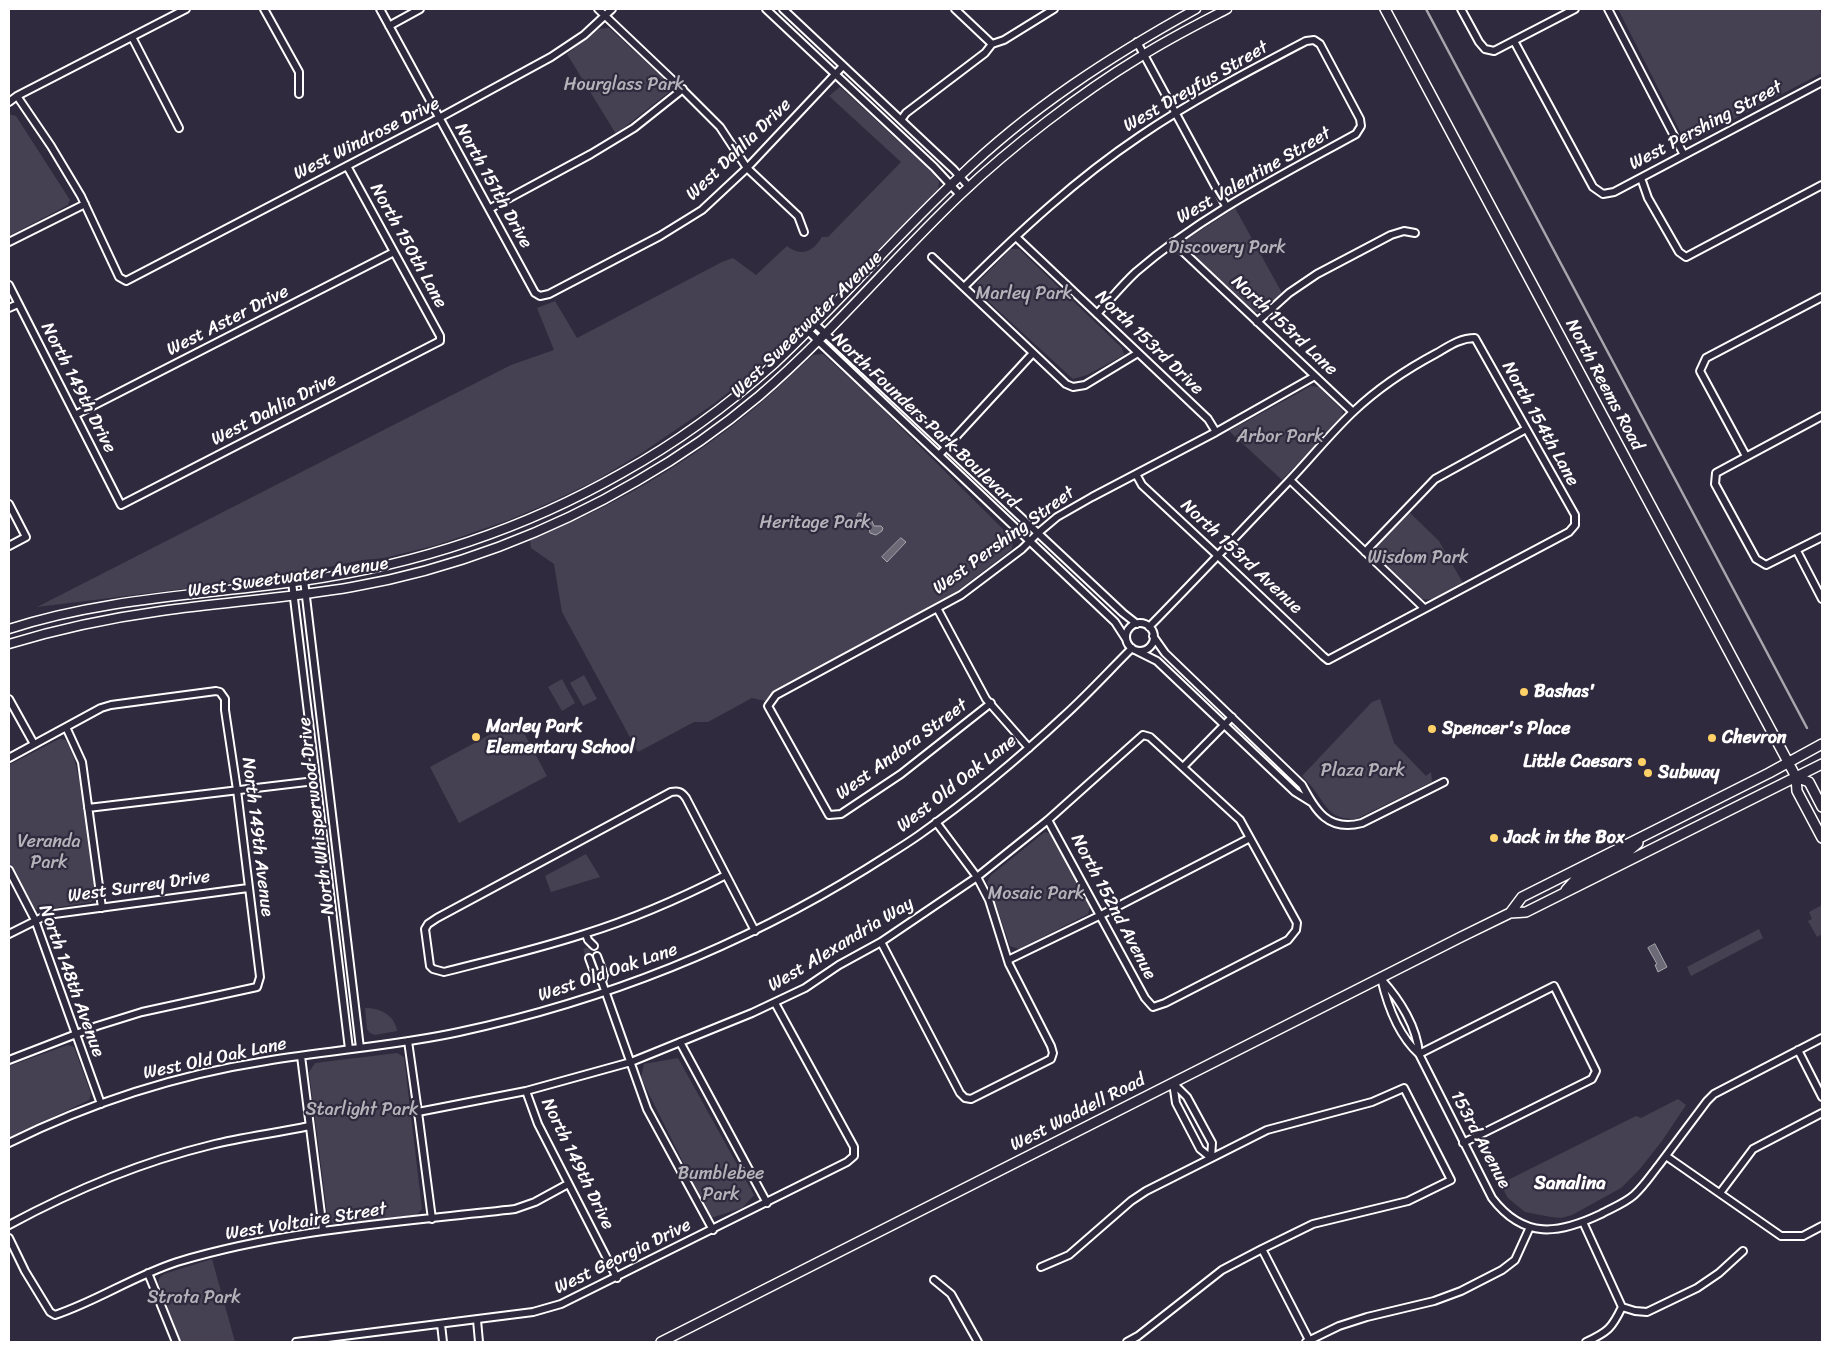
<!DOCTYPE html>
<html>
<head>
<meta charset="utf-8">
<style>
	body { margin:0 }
	#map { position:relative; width:1831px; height:1351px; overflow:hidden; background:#2f2a3d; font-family:Sriracha,sans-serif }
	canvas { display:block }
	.frame { position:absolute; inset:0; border:10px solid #fff; pointer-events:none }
</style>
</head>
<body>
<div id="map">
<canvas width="1831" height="1351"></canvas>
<div class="frame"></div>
</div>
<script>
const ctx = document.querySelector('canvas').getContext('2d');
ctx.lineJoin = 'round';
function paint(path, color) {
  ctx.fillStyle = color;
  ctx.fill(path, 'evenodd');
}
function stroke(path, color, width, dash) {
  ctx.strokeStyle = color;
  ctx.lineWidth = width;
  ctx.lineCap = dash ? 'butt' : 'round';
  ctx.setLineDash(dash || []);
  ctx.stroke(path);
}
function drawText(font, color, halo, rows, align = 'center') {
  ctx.font = font + ' Sriracha,sans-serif';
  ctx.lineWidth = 4.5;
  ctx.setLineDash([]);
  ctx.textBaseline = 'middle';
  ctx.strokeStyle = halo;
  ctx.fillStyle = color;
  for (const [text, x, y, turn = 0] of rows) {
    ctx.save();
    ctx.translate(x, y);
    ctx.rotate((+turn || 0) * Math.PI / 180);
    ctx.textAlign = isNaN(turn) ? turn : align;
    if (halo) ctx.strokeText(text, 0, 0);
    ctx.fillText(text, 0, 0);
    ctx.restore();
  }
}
paint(new Path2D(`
	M1618,9h201l3,6v58l-130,68h-7z
	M609,28l61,56 -1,8 -53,42 -49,-80 31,-25z
	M840,87l92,85 7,10 -1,7 -165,167 -58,47 -75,51 -45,27 -44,21 -42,18 -72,25 -53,13 -22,2 -82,17 -243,30 474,-242 43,-15 -17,-42 18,-7 22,37 145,-76 11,-4 23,17 31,-29c14,11 26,6 35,-9h6l73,-75 -72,-66z
	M9,114l7,2 54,84 -2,5 -59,31z
	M1235,208l47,85 -21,19h-7l-68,-64v-8z
	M1011,249h8l103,99 2,7 -37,20 -14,4 -95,-87 -1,-9z
	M823,354l47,43 143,142 -1,10 -60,46 -178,96 -9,10 -13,-3 -44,24h-14l-56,30 -76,-140 -8,-48 -23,-16 -1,-9c80,-30 155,-74 221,-128 21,-17 41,-37 62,-56z
	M1311,386l8,1 24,24 -1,6 -60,63 -53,-49z
	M1409,512l30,29 24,42c-11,7 -28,19 -41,16l-46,-43 -1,-7z
	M584,675l13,24 -14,7 -13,-23z
	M562,679l13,24 -13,8 -14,-24z
	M1380,699l14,44 32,33 5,-4 1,10 -76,37c-25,0 -28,-10 -41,-28 -3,-5 -9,-10 -13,-15l70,-74z
	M517,720l30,56 -88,47 -29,-56z
	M59,739l7,1 8,18 8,34 14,104 -5,6 -50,8 -6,-1 -26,-47v-97z
	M1045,832l6,2 39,72 -2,8 -69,35 -9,-3 -18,-53 -5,-10 4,-8z
	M586,854l14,23 -49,15 -6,-16z
	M1822,905v29l-5,3 -9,-16 4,-2 -3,-7z
	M1759,929l4,9 -72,38 -4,-9z
	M365,1008c15,0 30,7 32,23l-22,4 -5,-2 -3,-4z
	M68,1045l6,2 17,47 -2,6 -80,38v-72z
	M397,1053l7,4 18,152 -6,6 -82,9 -6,-4 -19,-148 6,-9z
	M678,1058l76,137 -12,13 -31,10 -70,-140 3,-14z
	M1678,1099l8,6 -24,36 -23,29 -18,18 -49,27 -11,3 -10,-1 -26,-5 -17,-14 -8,-14 136,-68 5,2z
	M212,1259l23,83h-54l-23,-60 2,-5 4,-3z`), '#464152');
const water = new Path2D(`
	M859,513l5,1 2,4 5,1 3,7h7l2,2 -1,3 -6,4 -6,-2 -2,-9 -10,-3 -2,-2z
	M901,538l5,4 -19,20 -5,-5z
	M1655,944l12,23 -9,5 -3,-7 2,-1 -9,-16z`);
paint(water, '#6d6a77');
stroke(water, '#a7a6ad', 1);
stroke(new Path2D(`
	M1426,9l381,719`), '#a7a6ad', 2.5);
stroke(new Path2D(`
	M586,948l3,10`), '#443f50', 6, [6, 3]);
const minor = new Path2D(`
	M264,9l35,63v22
	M380,9l155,284 5,3 9,-2 111,-58 42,-26 45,-42 96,-102
	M598,9l82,78 40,40 27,41 51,48 6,16
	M766,9l168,158 26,28
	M783,9l171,161 15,17
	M955,9l37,35
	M1461,9l18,33 6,7 9,2 81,-42
	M1608,9l76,146
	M389,26l31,-17
	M132,37l47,91
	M1514,41l79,146 10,7 11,-2 208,-110
	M1137,42l89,164
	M17,96l34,50 30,50 38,81 7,4 313,-163 112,-61 33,-22 28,-26
	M9,102l8,-6 169,-87
	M901,120l5,-7 79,-60 7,-9 12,-4 50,-31
	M1641,178l7,20 31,54 7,5 136,-72
	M489,209l102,-55 43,-26 49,-39
	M1016,237l192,182 8,13
	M9,242l76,-38
	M1173,242l180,170
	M932,257l134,127 7,3 12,-2 53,-32
	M9,285l112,220 319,-164v-5l-93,-170
	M964,287c55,-55 112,-108 176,-151 53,-36 109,-65 166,-95l8,-1 6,4 40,75 1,7 -5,8c-76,42 -154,81 -220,138 -14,13 -26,28 -39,42
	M9,308l9,-4
	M1257,322l32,-29 28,-19 74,-39 13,-4 11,2
	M815,324l308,289 14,11
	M808,331l307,291 11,17
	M75,415l319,-163
	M1822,416l-106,57 -1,11 41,75 10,6 56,-28
	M939,455l94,-102
	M1746,456l-46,-85 6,-13 116,-61
	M1136,474l6,11 75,70 106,101 5,4 241,-128 6,-7v-10l-100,-177c-15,0 -26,8 -38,15 -30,16 -59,35 -84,59 -23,22 -43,47 -65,70 -46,48 -92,97 -139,145
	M1290,480l134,128
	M9,504l17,33 -17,9
	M1797,551l25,48
	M1365,552l70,-73 91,-50
	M304,580l56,468
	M292,582l57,467
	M937,608l49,91 43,49
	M1126 637a14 14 0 1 1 28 0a14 14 0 1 1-28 0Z
	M1153,636l12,17 137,132c14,26 26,47 60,38l82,-41
	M1137,651l20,10 138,131 16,10
	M9,699l25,45
	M991,703l-90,71 -60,40 -12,1 -61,-109 8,-11 185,-100 61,-46 16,-16 19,-16 35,-20 124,-65 99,-56
	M66,727l16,35 20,146
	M9,758l92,-50 10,-3 105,-14 4,1 5,7v11l12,80 23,187 -3,10 -115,25 -45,14 -88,34
	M1183,767l49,-50
	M88,808l227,-27
	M9,870l26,50 66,184
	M726,875c-45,23 -93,44 -142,59 -46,15 -93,26 -140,38l-11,-3 -3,-3 -5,-37 3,-5 9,-6 234,-126c7,-1 10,-1 15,6l69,133
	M9,934l38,-19 201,-27
	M586,934l2,6 6,6
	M881,942l79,151 5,5 6,1 80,-40 2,-6 -2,-7 -42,-82 -20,-64 -12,-23 -41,-55
	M597,956l7,19 -2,7
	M589,958l7,19 6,5
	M1008,960l93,-45 149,-77
	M1381,978c6,26 17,57 38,76l73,144c32,42 67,36 109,16 11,-6 24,-11 33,-19 10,-9 17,-20 25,-30 16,-21 32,-43 48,-64l7,-7 108,-56
	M1382,980c18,20 35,47 37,74
	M602,982l45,127 66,121
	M408,1041l10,71 14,107
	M680,1042l87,161
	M1798,1050l24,47
	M1419,1054l135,-68 42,85 -4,8 -129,64
	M301,1056l22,174
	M1173,1083l14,14 25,46 -1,15
	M1173,1083l3,20 24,46 11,9
	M526,1091l12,33 79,154
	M418,1112l108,-21 105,-29 121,-49 53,-25 34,-23 42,-23 96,-65 71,-57 95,-85 7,2 90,83 57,103 -1,7 -8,10 -123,63 -12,4 -8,-9 -97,-178
	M9,1143c81,-40 167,-68 257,-82 64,-11 129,-15 193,-29 144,-31 281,-85 407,-163 17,-11 36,-22 53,-34 51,-36 100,-77 146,-120 23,-21 44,-44 67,-67
	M1666,1156l115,80h22l19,-10
	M1720,1193l33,-44 69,-36
	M1583,1222l39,85
	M9,1225c63,-34 132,-63 202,-80 32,-8 66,-12 98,-19
	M9,1238l16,33 25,41 5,3c42,-14 79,-39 122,-53 110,-33 225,-40 338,-53l20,-7 33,-18
	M1262,1249l47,91
	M1041,1267l28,-12 62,-54 15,-10 121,-61 105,-28 32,-14 47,92 -43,21 -95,23 -51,25 -40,21 -84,66 -11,6
	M148,1273l28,69
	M934,1280l17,14 27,48
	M477,1320l2,22
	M441,1324l2,18
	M296,1342l237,-30 28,-8 286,-142 7,-6v-9l-79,-144
	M1306,1342l33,-16 28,-9 67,-16 27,-10 41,-21 13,-10 15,-33
	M1586,1342c22,-10 26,-14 36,-35l13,4 12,1 50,-24 22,-15 24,-22`);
const tertiary = new Path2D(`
	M9,629c95,-31 195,-34 293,-48 112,-16 222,-52 320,-108 54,-30 106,-68 152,-109 64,-60 121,-127 185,-187 70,-68 152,-121 237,-168
	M9,644c49,-15 101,-26 152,-33 64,-9 128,-13 191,-24 99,-17 198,-55 285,-106 42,-24 84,-53 122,-85 72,-62 132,-135 201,-201 52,-49 119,-101 180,-138 28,-18 58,-33 87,-48`);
const secondary = new Path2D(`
	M1385,9l411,768 1,14 25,47
	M1796,777l13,5 13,25
	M1566,890l9,-10 48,-24 15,-13
	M1510,913l12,-16 247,-124 53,-29
	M661,1342l800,-405 49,-24 16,-1 296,-148`);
stroke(minor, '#fff', 10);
stroke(tertiary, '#fff', 11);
stroke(secondary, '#fff', 12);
stroke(minor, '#2f2a3d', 6);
stroke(tertiary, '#2f2a3d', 8);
stroke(secondary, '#2f2a3d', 9);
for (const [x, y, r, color] of [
	[1524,692,5,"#ffd166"],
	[1432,729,5,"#ffd166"],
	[476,737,5,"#ffd166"],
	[1712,738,5,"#ffd166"],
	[1642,762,5,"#ffd166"],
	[1648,773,5,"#ffd166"],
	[1494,838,5,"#ffd166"]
]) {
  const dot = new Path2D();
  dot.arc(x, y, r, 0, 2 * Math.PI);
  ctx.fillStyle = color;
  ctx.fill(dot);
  stroke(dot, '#2f2a3d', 2);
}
drawText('18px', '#b5b3ba', '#2f2a3d', [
	["Hourglass Park",624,85],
	["Discovery Park",1227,248],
	["Marley Park",1024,294],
	["Arbor Park",1280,437],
	["Heritage Park",815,523],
	["Wisdom Park",1418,558],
	["Plaza Park",1363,771],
	["Veranda",49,842],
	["Park",49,863],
	["Mosaic Park",1036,894],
	["Starlight Park",362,1110],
	["Bumblebee",721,1174],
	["Park",721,1195],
	["Strata Park",194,1298]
]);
drawText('18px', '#fff', '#2f2a3d', [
	["West Dreyfus Street",1196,87,-30],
	["West Pershing Street",1706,126,-28],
	["West Windrose Drive",367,139,-27],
	["West Dahlia Drive",739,150,-44],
	["West Valentine Street",1254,176,-30],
	["North 151th Drive",493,186,61],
	["North 150th Lane",408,246,61],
	["West Aster Drive",228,321,-27],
	["West Sweetwater Avenue",807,325,-44],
	["North 153rd Lane",1284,326,43],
	["North 153rd Drive",1149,343,44],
	["North Reems Road",1604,385,62],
	["North 149th Drive",78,388,63],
	["West Dahlia Drive",274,410,-27],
	["North Founders Park Boulevard",925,421,43],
	["North 154th Lane",1540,424,61],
	["West Pershing Street",1004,541,-36],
	["North 153rd Avenue",1241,557,43],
	["West Sweetwater Avenue",288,578,-8],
	["West Andora Street",902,750,-36],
	["West Old Oak Lane",957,784,-38],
	["North Whisperwood Drive",317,816,-97],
	["North 149th Avenue",257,837,83],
	["West Surrey Drive",139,887,-8],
	["North 152nd Avenue",1113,907,62],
	["West Alexandria Way",841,945,-31],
	["West Old Oak Lane",608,973,-19],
	["North 148th Avenue",71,981,70],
	["West Old Oak Lane",215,1059,-12],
	["West Waddell Road",1078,1113,-27],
	["153rd Avenue",1480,1140,62],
	["North 149th Drive",577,1164,64],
	["West Voltaire Street",306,1222,-9],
	["West Georgia Drive",623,1257,-26]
]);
drawText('bold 18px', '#fff', '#2f2a3d', [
	["Bashas'",1534,692],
	["Marley Park",486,727],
	["Elementary School",486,748],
	["Spencer's Place",1442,729],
	["Chevron",1722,738],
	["Little Caesars",1632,762,"right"],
	["Subway",1658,773],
	["Jack in the Box",1504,838]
], 'left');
drawText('bold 19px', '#fff', '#2f2a3d', [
	["Sanalina",1570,1184]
]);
</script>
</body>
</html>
